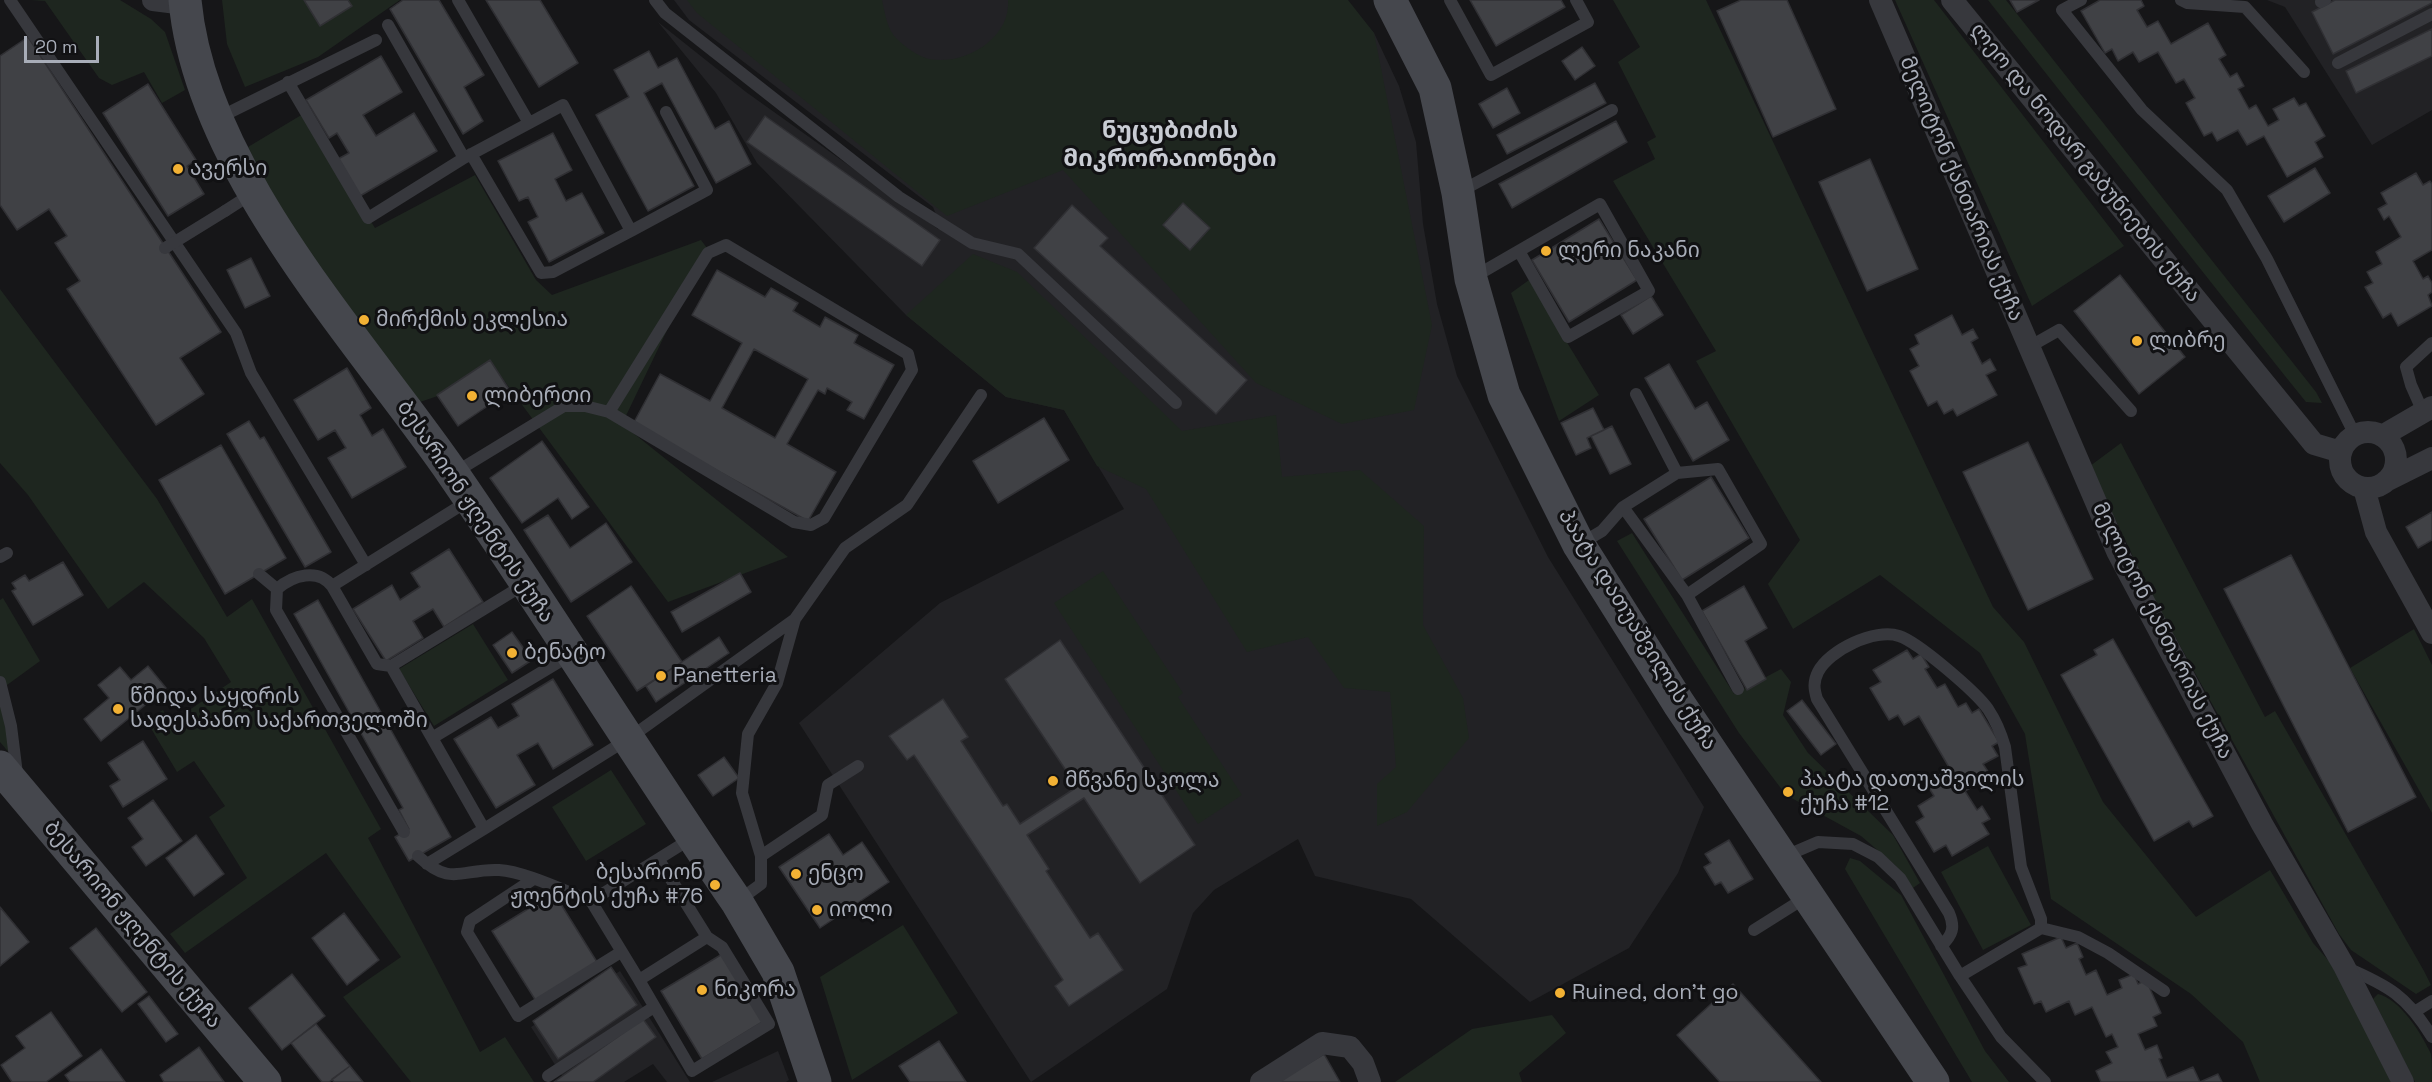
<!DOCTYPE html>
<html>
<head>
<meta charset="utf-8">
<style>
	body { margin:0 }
	#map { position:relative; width:2432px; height:1082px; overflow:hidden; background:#161618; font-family:"Space Grotesk",sans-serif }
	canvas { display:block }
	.scale { position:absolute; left:24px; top:36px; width:75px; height:27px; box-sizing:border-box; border:3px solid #a8adb8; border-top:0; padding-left:8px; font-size:18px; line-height:21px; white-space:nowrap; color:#a8adb8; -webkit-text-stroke:4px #111113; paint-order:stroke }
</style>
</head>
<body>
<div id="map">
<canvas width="2432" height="1082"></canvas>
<div class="scale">20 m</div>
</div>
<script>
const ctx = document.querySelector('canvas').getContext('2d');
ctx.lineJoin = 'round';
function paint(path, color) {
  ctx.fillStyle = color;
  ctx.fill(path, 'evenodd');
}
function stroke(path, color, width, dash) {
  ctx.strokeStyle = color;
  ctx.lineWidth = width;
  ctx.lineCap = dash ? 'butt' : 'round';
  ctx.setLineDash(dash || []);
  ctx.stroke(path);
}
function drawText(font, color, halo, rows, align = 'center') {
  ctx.font = font + ' "Space Grotesk","Noto Sans Georgian",sans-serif';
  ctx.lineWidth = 6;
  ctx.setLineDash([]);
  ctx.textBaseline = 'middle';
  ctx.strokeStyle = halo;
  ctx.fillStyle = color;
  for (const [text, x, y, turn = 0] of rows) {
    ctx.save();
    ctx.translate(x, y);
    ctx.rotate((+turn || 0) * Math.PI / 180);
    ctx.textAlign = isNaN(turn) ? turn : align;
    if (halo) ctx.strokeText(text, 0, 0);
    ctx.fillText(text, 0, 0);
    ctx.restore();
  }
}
paint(new Path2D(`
	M674,0h672l28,33 25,53 17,56 7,82 14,80 20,72 91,181 156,250 -26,66 -49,75 -99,54 -119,-103 -96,-23 -17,-37 -84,51 -21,23 -26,76 -136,93 -232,-359 141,-120 184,-94 -60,-99 -58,-13 -100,-82 -149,-152 -41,-70 -58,-71 88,70 192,137 1,-7 -6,-15 -244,-187z
	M2267,0h165v110l-60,35 -87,-138z
	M620,971l70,111h-23l-14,-18 -29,18h-58l-35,-55z
	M778,1051l11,29 -3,2h-74z`), '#222225');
paint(new Path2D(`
	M31,0h89l31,19 14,13 20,58 -23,13 -18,-31 -32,13 -13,-7 -54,-77z
	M222,0h178l-82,57 -73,30 -18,-43z
	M687,0h195c3,13 5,30 15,39 7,7 22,18 32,20 36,7 82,-21 79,-59h340l26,33 58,292 -18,85 -72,14 -86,-41 -193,-213 -116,46 -250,-203z
	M1613,0h93l287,607 31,35 79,160 93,115 74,-47 43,73 16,18 67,121h-136l-17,-40 -52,-48 -140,-95 -26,-165 -45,-81 -100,-78 -87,54 -25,-45 32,-44 -104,-179 20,-10 -103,-170 42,-22 -8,-17 9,-5 -38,-75 22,-15z
	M1895,0h39l190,246 -92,60z
	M1988,0h18l310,392 6,11 -16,-1 -21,-26z
	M303,114l72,114 100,-53 61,105 16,15 149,-55 9,12 -27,45 -61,127 166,133 -120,45 -168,-227 -80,27 -113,-137 -59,-118z
	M973,254l44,18 165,159 94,-16 6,62 78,-7 64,56 -1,99 40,73 6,40 -62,74 -30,14v-42l19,-17 -6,-75 -46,-4 -36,-51 -61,15 -101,-163 -49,-23 -33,-56 -58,-13 -100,-82z
	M1529,280l70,115 -40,26 -48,-128z
	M0,289l157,210 70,118 25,-18 129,230 -13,9 112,214 25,-15 29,45h-123l-68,-85 58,-40 -75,-104 -141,100 -15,-19 77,-56 -38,-61 16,-11 -31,-45 -17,11 -31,-52 17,-10 7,13 61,-41 -27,-44 -60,-56 -36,27 -80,-114 -28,-32z
	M2121,443l144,274 10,-6 149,260 7,14 -15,9 -65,-44 -12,-16 -193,-350 -56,-118z
	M1632,533l102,161 47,-25 10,13 -8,33 25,38 85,82 27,48 -7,5 -18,-23 -34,-29 -75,-41 -47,-62 -122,-192z
	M1103,571l80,122 -5,4 64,98 -44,29 -144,-221z
	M3,598l37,63 -33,24 -6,12 10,58 -11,-13v-142z
	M473,624l35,56 -74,46 -35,-57z
	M2414,629l18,36v148l-82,-145z
	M611,770l35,54 -60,37 -34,-54z
	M1988,846l43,79 -48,25 -42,-78z
	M1850,858l10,3 41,34 84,156 24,31h-37l-127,-213z
	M903,925l55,88 -106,67 -32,-103z
	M2378,994c22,5 44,40 53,60 1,7 1,19 1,28h-17l-42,-83z
	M1552,1015l14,18 -47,40 3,9h-127l77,-53z`), '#1e261f');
const building = new Path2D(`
	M304,0h44l4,6 -32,20z
	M403,0h36l45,75 -20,12 19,34 -20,13 -73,-125z
	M486,0h54l38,63 -39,24z
	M1470,0h91l4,7 -69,39z
	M1741,0h46l49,109 -63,28 -56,-126z
	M2010,0h29l-22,12z
	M2100,0h41l3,6 -7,4 10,17 11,-6 13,23 37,-21 18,32 -7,4 11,18 7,-4 7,13 -6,3 11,20 7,-4 12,21 11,-6 -6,-11 21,-11 5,8 7,-3 19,33 -10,6 8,15 -36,20 -23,-41 -17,9 -9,-15 -21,11 -5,-9 -8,4 -18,-33 9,-5 -11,-19 -8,4 -18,-31 -19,10 -6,-10 -15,9 -6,-12 -7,4 -24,-42z
	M2335,0h97v3l-99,51 -21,-42z
	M2432,29v27l-76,37 -10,-22z
	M28,37l193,295 -41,26 24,36 -48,31 -89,-136 13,-8 -25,-38 12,-7 -18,-27 -32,21 -17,-25v-149z
	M1582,47l13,19 -20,14 -13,-19z
	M649,51l9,17 19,-10 38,71 14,-8 22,43 -35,19 -54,-100 -18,10 50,93 -46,25 -52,-96 33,-18 -15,-27z
	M381,56l21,36 -39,23 13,21 38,-23 23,38 -77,45 -22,-37 11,-6 -12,-20 -8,5 -23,-38z
	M1595,83l11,20 -99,51 -10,-19z
	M148,84l48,76 -9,6 17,28 -36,22 -65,-103z
	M1507,88l13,25 -27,15 -14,-24z
	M765,116l175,124 -18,26 -175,-124z
	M1616,121l11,21 -115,66 -13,-24z
	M553,133l19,37 -17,9 11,22 16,-8 22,40 -55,29 -21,-40 10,-5 -10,-20 -9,4 -21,-40z
	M1870,159l48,110 -51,22 -48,-109z
	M2315,168l15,25 -46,29 -16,-26z
	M2416,173l7,12 7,-4 2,3v66l-19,11 10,18 5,-3 4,7v9l-4,3 4,11 -34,20 -7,-13 -8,5 -18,-31 8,-4 -6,-11 15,-8 -6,-12 25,-15 -12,-21 -5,4 -6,-11 9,-5 -6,-11z
	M1183,203l27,25 -20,22 -27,-25z
	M1072,205l36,33 -8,8 147,134 -31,34 -182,-166z
	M1599,219l38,61 -68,42 -37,-62z
	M251,258l19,38 -25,12 -18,-38z
	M717,270l48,27 6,-9 27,15 -5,8 27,16 5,-10 33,18 -4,8 40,22 -30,54 -17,-9 5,-8 -25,-14 -2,6 -7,-4 -31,54 49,28 -28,49 -175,-97 27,-50 50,27 32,-58 -50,-28zM754,349l54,30 -33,59 -53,-30z
	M2120,275l65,82 -46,37 -65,-83z
	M1651,296l12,19 -30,19 -12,-19z
	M1952,315l10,20 11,-6 5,9 -7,4 11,22 8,-5 6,11 -10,5 11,20 -40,21 -4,-7 -9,5 -7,-13 -9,5 -18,-35 9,-5 -9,-17 9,-5 -4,-9z
	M490,360l20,31 -52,35 -21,-31z
	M1669,364l26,45 12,-7 22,38 -36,21 -48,-83z
	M347,368l24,40 -11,7 12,21 11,-7 23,38 -54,31 -24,-40 18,-10 -11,-18 -17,10 -24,-40z
	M1593,408l11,22 -17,8 4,10 -15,7 -15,-32z
	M1044,418l25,42 -71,43 -25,-42z
	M249,421l11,18 4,-2 67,115 -26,15 -78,-133z
	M1612,426l19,38 -21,10 -19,-38z
	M542,441l47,66 -17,12 -14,-21 -36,25 -32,-45z
	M2028,442l65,137 -65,31 -65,-138z
	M221,445l65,113 -61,36 -66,-114z
	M1711,477l38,61 -67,42 -38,-61z
	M2432,512v28l-14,8 -12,-21z
	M548,515l22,33 36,-25 26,39 -61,40 -47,-72z
	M449,549l34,53 -39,25 -11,-18 -20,12 10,17 -37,23 -33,-52 39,-24 8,15 20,-13 -9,-14z
	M2291,555l125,242 -68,35 -124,-243z
	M63,562l20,33 -50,30 -21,-34 4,-2 -4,-6 13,-8 4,6z
	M740,573l11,19 -69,40 -11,-20z
	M631,586l51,76 -45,29 -50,-75z
	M1744,586l23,42 -22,13 21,38 -19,11 -45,-79z
	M318,600l133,237 -42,24 -14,-24 14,-8 -10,-19 4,-2 -109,-194z
	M512,632l20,28 -20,13 -19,-28z
	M719,637l10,16 -73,49 -10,-16z
	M2113,639l100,177 -20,11 -4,-6 -35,20 -93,-166 36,-20 -3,-5z
	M1060,640l135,205 -55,38 -56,-85 -57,37 22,34 -3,2 44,67 8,-5 25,37 -54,36 -14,-20 8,-6 -80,-122 -69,-103 -7,5 -18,-24 54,-37 25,38 -7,4 42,65 4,-2 13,20 57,-37 -72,-108z
	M1907,650l6,9 8,-5 8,13 -4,2 12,19 8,-4 13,23 8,-4 6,10 7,-4 20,33 -7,4 6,10 -15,8 8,12 -26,15 12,19 5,-4 8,13 -8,4 7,11 -37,22 -6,-11 -12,7 -18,-30 8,-5 -6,-11 16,-10 -8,-13 24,-14 -31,-53 -15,9 -6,-10 -9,5 -19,-32 11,-6 -8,-12z
	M148,666l18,22 -65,53 -17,-22 25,-21 -11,-13 22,-18 11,13z
	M553,679l40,66 -40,24 -15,-26 -21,12 18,30 -39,23 -42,-69 37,-22 7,11 21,-12 -7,-12z
	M1802,700l34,44 -15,11 -34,-44z
	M143,741l24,38 -44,28 -13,-21 10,-6 -12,-17z
	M724,757l15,21 -26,18 -15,-21z
	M153,800l29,41 -36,25 -14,-19 11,-8 -15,-21z
	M829,834l14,21 19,-13 27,40 -69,46 -41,-61z
	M196,835l28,39 -30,22 -28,-38z
	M1729,840l24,39 -25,14 -7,-11 -6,3 -11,-18 7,-4 -6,-9z
	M554,893l43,69 -61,39 -44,-70z
	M0,907l29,35 -29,24z
	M344,913l35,47 -32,25 -35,-47z
	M96,928l51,64 -25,20 -52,-64z
	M2061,937l5,11 11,-5 6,14 -4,2 7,16 10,-5 11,25 15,-7 -3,-8 15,-6 4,10 8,-4 15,33 -8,4 4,9 -19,8 7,16 12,-5 5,13 -3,1 8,19 26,-11 7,15 18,-8 4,8h-121l-5,-11 16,-8 -6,-11 12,-5 -6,-13 -6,3 -14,-30 -17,8 -6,-14 -23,11 -5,-11 -7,3 -16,-36 9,-3 -5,-11z
	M724,953l40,68 -62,38 -41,-68z
	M611,967l26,38 -79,54 -25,-38z
	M292,974l33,42 -43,34 -33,-42z
	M1733,984l88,98h-101l-43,-47z
	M149,996l29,38 -12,8 -28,-38z
	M51,1012l31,44 -36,26h-34l-11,-17 24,-17 -9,-12z
	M643,1019l13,18 -63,45h-39z
	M316,1024l34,42 -21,16h-7l-31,-39z
	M939,1041l27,41h-56l-11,-16z
	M199,1047l25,35h-60l-4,-7z
	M101,1049l24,33h-55l-5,-7z
	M1324,1054l16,28h-63z
	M350,1066l13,16h-29l-2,-3z`);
paint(building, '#404145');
stroke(building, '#303034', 1.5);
stroke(new Path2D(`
	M10,0l226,333 15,40 115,192
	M458,0l71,123
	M655,0l10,13 234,184 73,46 46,11 158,149
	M1450,0l41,75 97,-53 -12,-22
	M2081,0l-19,10 80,100 85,80 40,69 88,176
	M2181,0l6,3 58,4 59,65
	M2321,2l4,-2
	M388,25l76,133 99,-53 68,126 76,-41 -41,-78
	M2338,63l94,-49
	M288,82l80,136 96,-60
	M218,118l158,-78
	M471,154l70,119 12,-1 78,-41
	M1459,192l153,-82
	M225,211l28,-18
	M1472,278l128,-74 49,87 -81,46 -49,-86
	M2029,347l30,-17 72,81
	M1636,394l41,79
	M2423,412l-12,-27 -5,-18 26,-24
	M454,473l110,-67h21l24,6 99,-159 18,-8 182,109 4,16 -88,148 -13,7 -17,-3 -185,-110
	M468,501l-136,85 45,78 14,2 93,163 144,-90 167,-120
	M1580,544l22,-13 21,-24 54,-34 41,-4 43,75 -74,51 -64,-88
	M0,557l7,-4
	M259,574l18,15
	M332,586c-14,-18 -39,-11 -55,3l-1,21 128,222
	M1687,595l51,94
	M391,666l134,-82
	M0,682l11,44 6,48
	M432,738l140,-84
	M418,856c34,32 44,12 81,14 24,1 68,22 92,31
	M761,856l61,-41 6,-30 30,-19
	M1783,857l35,-15 35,2 25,13 22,21 60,98 41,61 44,45
	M659,860l48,77 -68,43 -48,-79 101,-63
	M427,864l57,-35
	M532,880l-62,41 -3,11 51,84 103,-64
	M738,901l23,-17v-28l-19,-63 6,-59 29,-51 18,-64 50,-71 62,-43 74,-110
	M2041,928l37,9 30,16 56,38
	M1754,930l54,-34
	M1941,946c12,-11 14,-19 8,-33l-132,-214c-3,-10 -4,-17 1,-27 11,-22 57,-44 81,-36 19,6 77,56 89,73 8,12 13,24 17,38l16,120 20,52v9l-81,48
	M2345,967c44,19 62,29 87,70
	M639,980l53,91 77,-47 -47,-77 -15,-10
	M2416,1011l16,-10
	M548,1076l106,-69`), '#37383d', 12);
stroke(new Path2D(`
	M153,0l32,4
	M1880,0l237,551 145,273 82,142 59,116
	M1952,0l362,444 27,8
	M2340 460a28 28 0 1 1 56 0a28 28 0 1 1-56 0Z
	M2382,436l50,-29
	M2386,481l46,-23
	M2364,488l12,44 56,101
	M1261,1082l61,-39 28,4 13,16 7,19`), '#37383d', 22);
stroke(new Path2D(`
	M185,0c15,170 174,338 268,474 97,141 187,287 284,428l41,70 37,110
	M1390,0l45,88 23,105 13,86 33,116 75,150 100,159 254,378
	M0,767l265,315`), '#45474d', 33);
stroke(new Path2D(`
	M165,248l60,-37`), '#37383d', 12);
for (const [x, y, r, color] of [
	[178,169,6,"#f2b134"],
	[1546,251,6,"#f2b134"],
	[364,320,6,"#f2b134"],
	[2137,341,6,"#f2b134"],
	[472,396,6,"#f2b134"],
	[512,653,6,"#f2b134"],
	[661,676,6,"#f2b134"],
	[118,709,6,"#f2b134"],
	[1053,781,6,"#f2b134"],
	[1788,792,6,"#f2b134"],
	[796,874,6,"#f2b134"],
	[715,885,6,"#f2b134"],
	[817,910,6,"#f2b134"],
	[702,990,6,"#f2b134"],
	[1560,993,6,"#f2b134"]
]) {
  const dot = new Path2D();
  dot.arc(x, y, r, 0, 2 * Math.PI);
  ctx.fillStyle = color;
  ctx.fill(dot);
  stroke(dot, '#111113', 2);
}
drawText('21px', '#a8adb8', '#111113', [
	["ლეო და ნოდარ გაბუნიების ქუჩა",2085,163,51],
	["მელიტონ ქანთარიას ქუჩა",1961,189,67],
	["ბესარიონ ჟღენტის ქუჩა",475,512,56],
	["პაატა დათუაშვილის ქუჩა",1637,630,58],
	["მელიტონ ქანთარიას ქუჩა",2162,631,63],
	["ბესარიონ ჟღენტის ქუჩა",132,925,50]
]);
drawText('21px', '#a8adb8', '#111113', [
	["ავერსი",190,169],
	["ლერი ნაკანი",1558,251],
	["მირქმის ეკლესია",376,320],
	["ლიბრე",2149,341],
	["ლიბერთი",484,396],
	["ბენატო",524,653],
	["Panetteria",673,676],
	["წმიდა საყდრის",130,697],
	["სადესპანო საქართველოში",130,721],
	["პაატა დათუაშვილის",1800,780],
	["ქუჩა #12",1800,804],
	["მწვანე სკოლა",1065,781],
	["ბესარიონ",703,873,"right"],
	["ჟღენტის ქუჩა #76",703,897,"right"],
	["ენცო",808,874],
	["იოლი",829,910],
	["ნიკორა",714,990],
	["Ruined, don't go",1572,993]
], 'left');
drawText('bold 24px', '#c9ccd4', '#111113', [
	["ნუცუბიძის",1170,131],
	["მიკრორაიონები",1170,159]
]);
</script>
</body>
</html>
